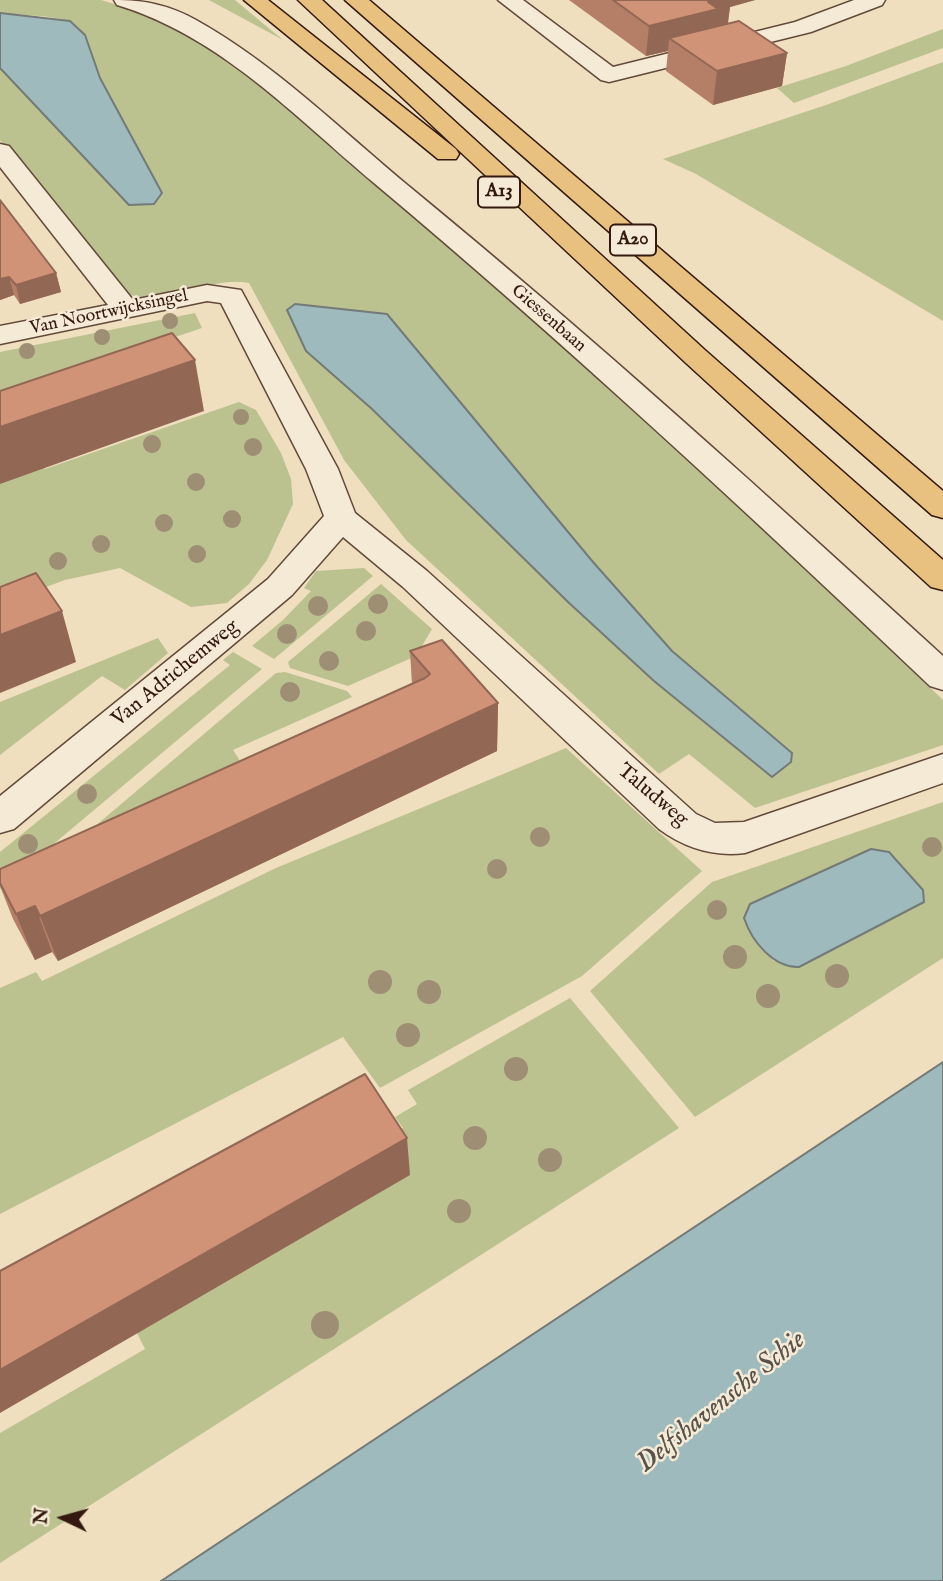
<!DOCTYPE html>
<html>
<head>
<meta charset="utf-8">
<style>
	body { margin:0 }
	#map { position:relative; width:943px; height:1581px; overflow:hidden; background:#efdfbf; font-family:"IM FELL English",serif }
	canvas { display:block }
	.north { position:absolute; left:28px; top:1483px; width:70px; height:70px; -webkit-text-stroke:5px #f5ead5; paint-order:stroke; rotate:275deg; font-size:19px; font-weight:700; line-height:28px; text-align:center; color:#33190f }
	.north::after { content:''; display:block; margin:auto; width:24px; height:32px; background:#33190f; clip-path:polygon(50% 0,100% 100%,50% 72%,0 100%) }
</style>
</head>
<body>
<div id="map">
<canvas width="943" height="1581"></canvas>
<div class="north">N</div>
</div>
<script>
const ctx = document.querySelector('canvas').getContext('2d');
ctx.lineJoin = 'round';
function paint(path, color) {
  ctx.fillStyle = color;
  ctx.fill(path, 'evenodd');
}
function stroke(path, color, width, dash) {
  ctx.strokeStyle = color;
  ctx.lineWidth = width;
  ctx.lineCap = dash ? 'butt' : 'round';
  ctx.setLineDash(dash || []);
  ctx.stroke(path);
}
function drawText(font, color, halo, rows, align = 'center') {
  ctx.font = font + ' "IM FELL English",serif';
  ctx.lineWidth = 5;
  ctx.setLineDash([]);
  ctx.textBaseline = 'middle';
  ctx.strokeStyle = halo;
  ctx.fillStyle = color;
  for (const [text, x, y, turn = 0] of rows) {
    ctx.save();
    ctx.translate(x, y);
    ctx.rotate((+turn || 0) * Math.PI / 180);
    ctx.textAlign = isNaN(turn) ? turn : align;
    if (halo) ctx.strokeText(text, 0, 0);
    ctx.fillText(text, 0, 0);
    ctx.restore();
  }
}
paint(new Path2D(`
	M0,0h101l54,16 106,64 412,360 270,260v45l-188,63 -66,-54 -30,20 -253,-234 -62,-80 -95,-177c-40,-8 -82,25 -122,11l-127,-154v-72l129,136c-8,-35 -30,-168 -59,-182 -15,-7 -53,-7 -70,-9zM287,309l100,5 206,248 79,89 120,101 -21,24 -203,-174 -196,-193 -66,-58z
	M209,0h26l48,40z
	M943,29v19l-149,55 -17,-15 69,-22z
	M943,62v259l-247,-147 -33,-15 163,-54z
	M195,313l7,15 -202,68v-44z
	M239,402l17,8 25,43 10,26 2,25 -26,56 -18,24 -22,19 -36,4 -71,-39 -55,12 -27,10 -10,-15 -28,11v-179l45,62z
	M364,568l9,8 -99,83 -22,-13 31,-26 28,-29 -7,-3 12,-17z
	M381,584l51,45 -16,27 -68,30 -58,-18 -2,-6z
	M158,638l10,15 -43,37 -23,-14 -102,79v-53z
	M233,652l29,17 -262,220v-37l230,-187 -7,-5z
	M285,672l62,19 5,6 -119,53 26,40 -243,103 260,-220z
	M566,748l136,123 -120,105 -202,112 -37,-51 -343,177v-226l36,-16 6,9 234,-113z
	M943,802v156l-248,159 -105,-126 122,-109zM889,852l34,38 -149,71 -28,-35z
	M570,998l109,130 -679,435v-130l145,-84 -8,-16 248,-196 18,-9 -8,-11 22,-13 -9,-14z`), '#bcc190');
const water = new Path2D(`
	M0,13l70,8 15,14 15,43 62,115 -8,11 -25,1 -129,-137z
	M295,304l92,10 206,248 79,89 120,102 -1,9 -19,15 -118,-96 -86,-79 -196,-193 -66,-58 -19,-41z
	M871,849l18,3 34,38 1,12 -125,65c-25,1 -47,-25 -55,-49l6,-14z
	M943,1062v519h-782z`);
paint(water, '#9ebabc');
stroke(water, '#737a77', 2);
const minor = new Path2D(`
	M114,0c31,0 55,5 82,20 79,44 146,111 215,168 183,150 358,309 532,468v34l-13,-4c-181,-172 -364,-342 -556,-503 -80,-67 -154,-147 -257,-178z
	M498,0h25l90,67 182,-45 59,-22h31l-3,5 -71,27 -202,50 -8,-2z
	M0,144l9,2 124,154 74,-15 34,5 97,179 17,44 72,58 269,243 19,9 29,-1 199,-68v29l-198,70c-32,4 -60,-5 -86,-24l-256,-242 -60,-50 -51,58 -278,234 -14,4v-37l268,-217 56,-63 -18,-47 -85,-166 -14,-2 -207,43v-18l108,-21 -108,-138z`);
const highway = new Path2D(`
	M244,0h24l188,149 3,5 -3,5h-18z
	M298,0h24l384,351 237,209v30l-12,-3 -245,-224z
	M345,0h24l574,491v27l-11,-3z`);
stroke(minor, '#624a3b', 3);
stroke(highway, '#33190f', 3);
paint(minor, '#f5ead5');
paint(highway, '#e8c080');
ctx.fillStyle = '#9e8e74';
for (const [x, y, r] of [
	[170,321,8],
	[102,337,8],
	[27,351,8],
	[241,417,8],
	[152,444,9],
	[253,447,9],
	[196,482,9],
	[232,519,9],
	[164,523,9],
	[101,544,9],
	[197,554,9],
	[58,561,9],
	[378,604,10],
	[318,606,10],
	[366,631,10],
	[287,634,10],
	[329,661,10],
	[290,692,10],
	[87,794,10],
	[540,837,10],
	[28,844,10],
	[932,847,10],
	[497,869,10],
	[717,910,10],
	[735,957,12],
	[837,976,12],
	[380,982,12],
	[429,992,12],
	[768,996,12],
	[408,1035,12],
	[516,1069,12],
	[475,1138,12],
	[550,1160,12],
	[459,1211,12],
	[325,1325,14]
]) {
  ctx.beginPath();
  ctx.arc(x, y, r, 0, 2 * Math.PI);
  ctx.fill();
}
paint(new Path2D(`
	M569,0h186l-25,7 -2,17 59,29 -5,33 -69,19 -47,-34 2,-20 -22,5z
	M0,200l56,73 5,19 -41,12 -6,-9 -14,5z
	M410,651l88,52 -1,48 -439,210 -6,-9 -17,8 -22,-41 -13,-33v-17l412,-185z`), '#b47e67');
paint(new Path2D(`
	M709,0h46l-25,7 -3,20 -58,11 -1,13 -22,5 3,-30z
	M787,53l-5,33 -69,19 4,-34z
	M56,273l5,19 -41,12 -4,-19z
	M9,277l5,18 -14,5v-21z
	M195,360l9,51 -204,73v-57z
	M62,611l14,51 -76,31v-58z
	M498,703l-1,48 -439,210 -18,-45z
	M35,906l17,46 -17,8 -19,-46z
	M407,1138l3,37 -410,238v-43z`), '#926754');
const building = new Path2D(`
	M613,0h104l-9,2 10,7 -69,17z
	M739,21l48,32 -70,18 -48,-33z
	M0,200l56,73 -40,12 -7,-8 -9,2z
	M172,333l23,27 -195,67v-36z
	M36,573l26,38 -62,24v-48z
	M442,640l56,63 -458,213 -5,-10 -19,8 -16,-31v-14l425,-191 5,-4 -20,-23z
	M365,1074l42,64 -407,232v-99z`);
paint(building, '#d19378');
stroke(building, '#926754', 2);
drawText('18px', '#33190f', '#f5ead5', [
	["Van Noortwijcksingel",109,313,-12],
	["Giessenbaan",548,319,41]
]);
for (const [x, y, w] of [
	[499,192,42],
	[633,240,46]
]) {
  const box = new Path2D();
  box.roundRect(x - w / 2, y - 15.5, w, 31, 5);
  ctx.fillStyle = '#f5ead5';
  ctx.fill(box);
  stroke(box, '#33190f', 2);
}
drawText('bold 19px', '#33190f', null, [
	["A13",499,192],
	["A20",633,240]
]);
drawText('21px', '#33190f', '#f5ead5', [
	["Van Adrichemweg",176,674,-39],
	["Taludweg",652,796,40]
]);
drawText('italic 28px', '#58514c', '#f5ead5', [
	["Delfshavensche Schie",722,1403,-39]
]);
</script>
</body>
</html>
